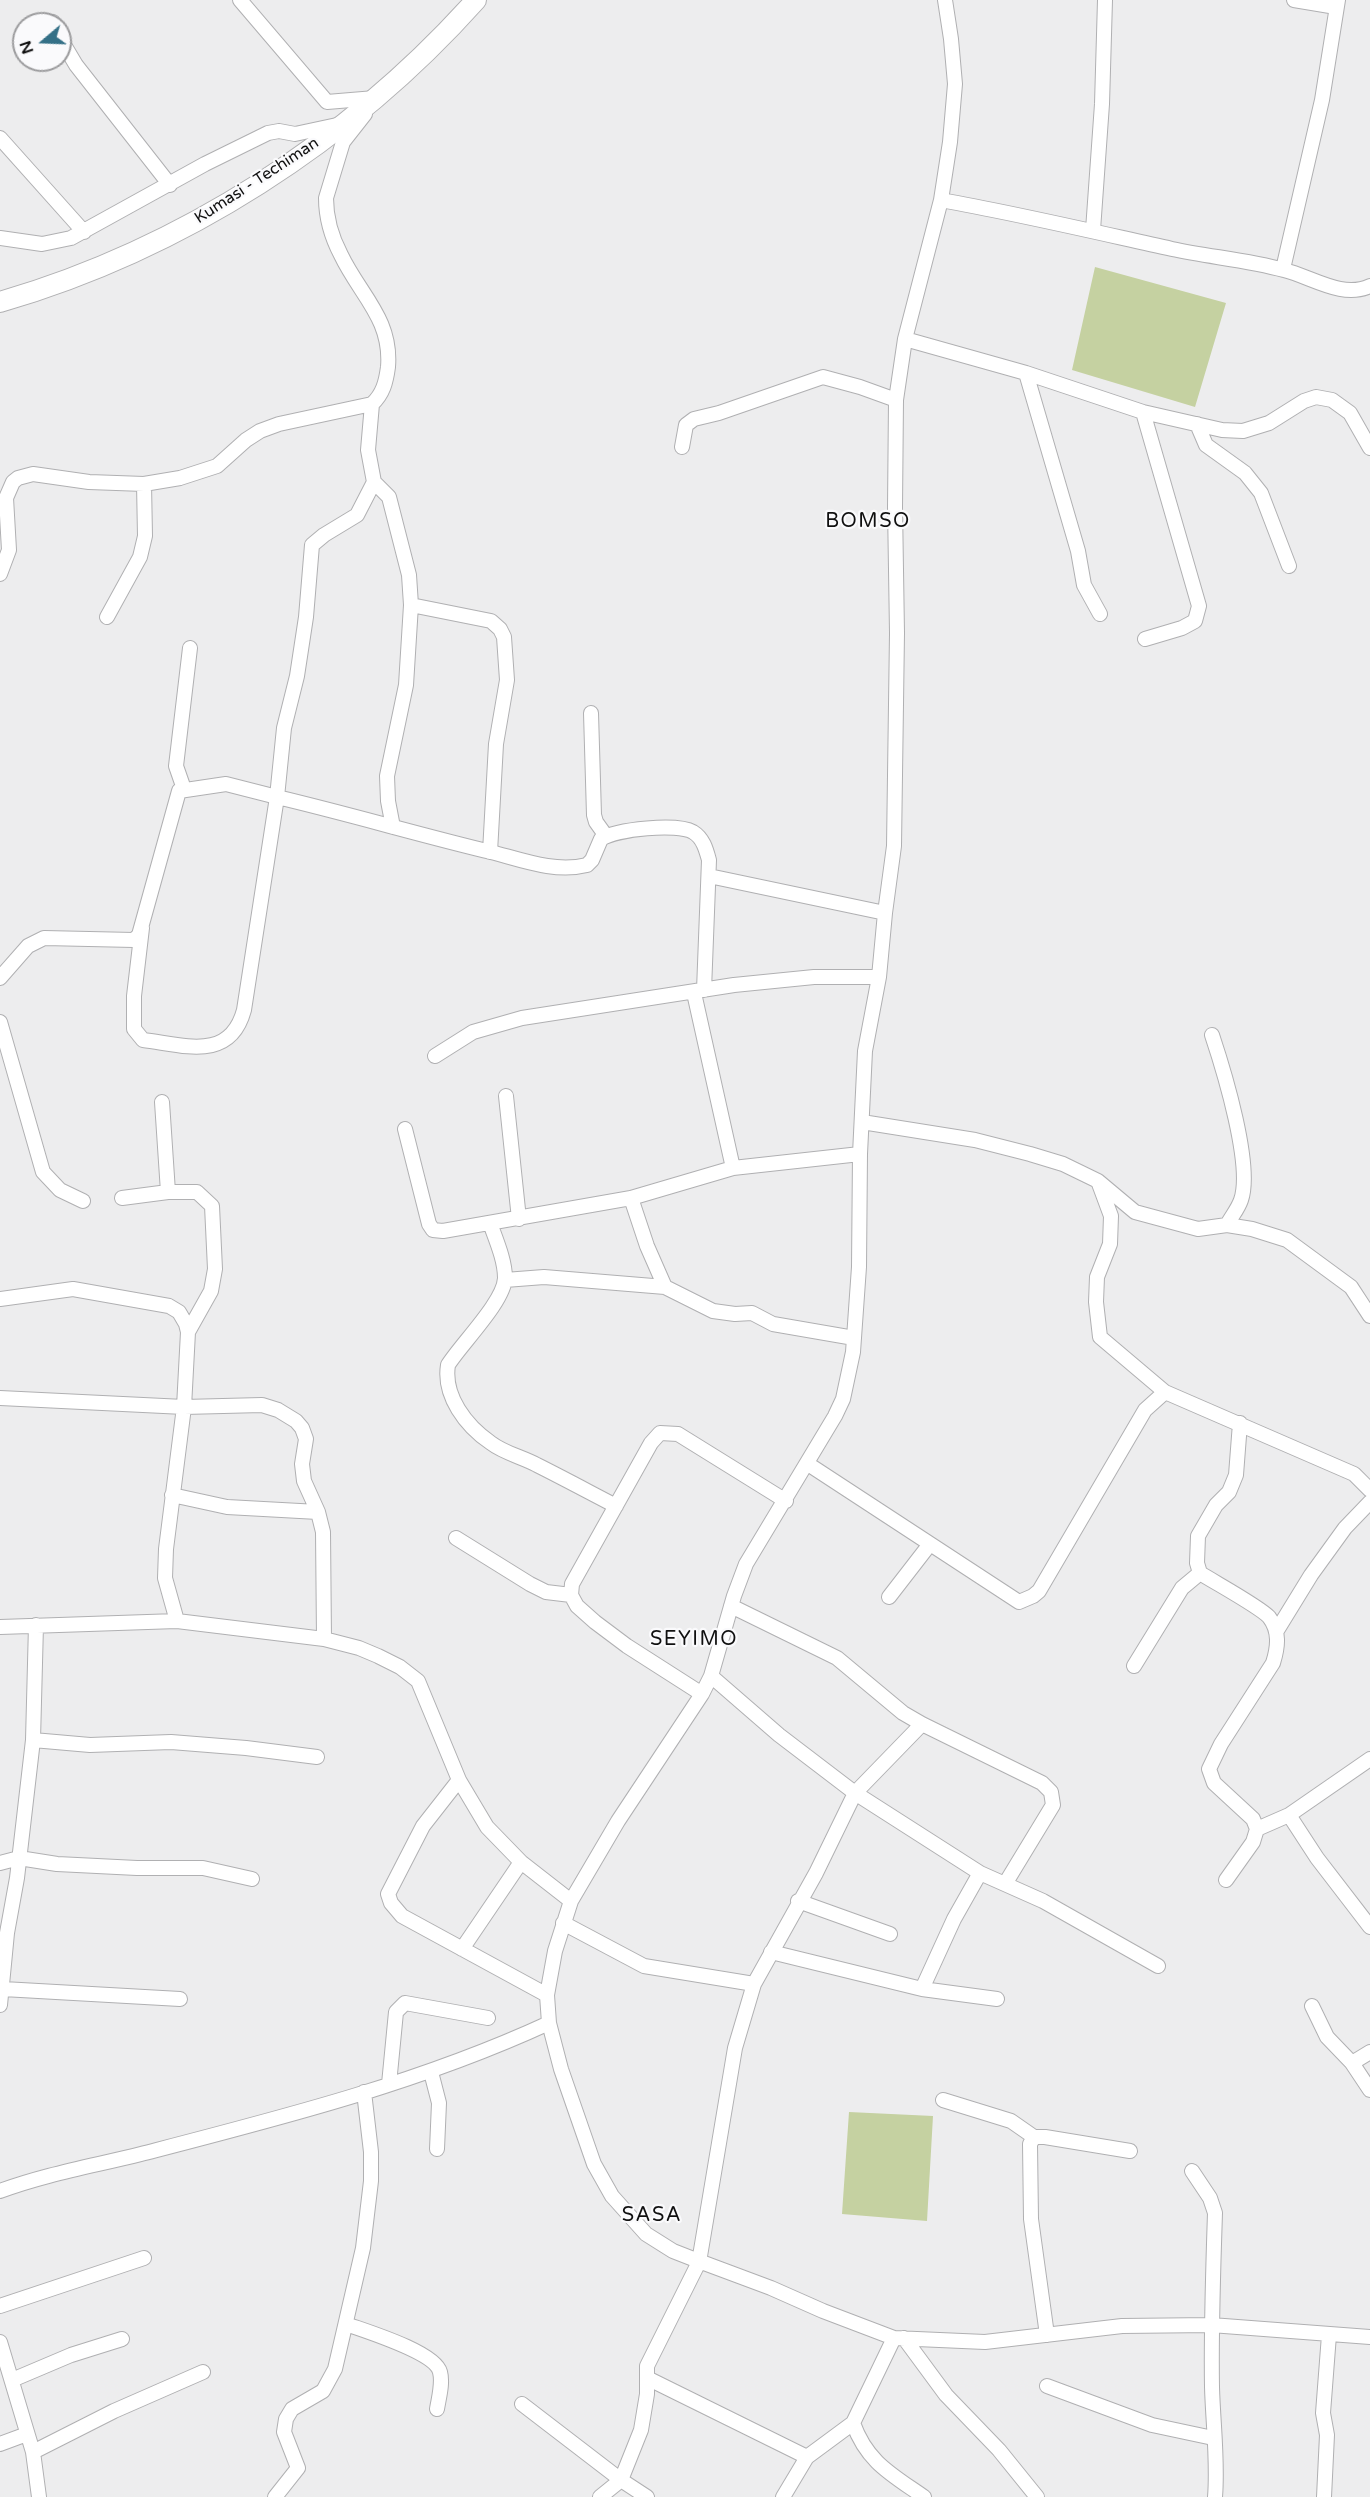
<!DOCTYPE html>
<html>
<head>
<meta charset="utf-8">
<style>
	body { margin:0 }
	#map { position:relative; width:1370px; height:2497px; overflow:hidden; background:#ededee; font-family:"Varela Round",sans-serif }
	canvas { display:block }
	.north { position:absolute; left:12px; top:12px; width:60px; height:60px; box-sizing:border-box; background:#fafafc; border:2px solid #9c9c9e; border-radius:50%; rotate:251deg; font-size:16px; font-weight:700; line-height:24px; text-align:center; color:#101010 }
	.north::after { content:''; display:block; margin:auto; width:21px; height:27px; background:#347087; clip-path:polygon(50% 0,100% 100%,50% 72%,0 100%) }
</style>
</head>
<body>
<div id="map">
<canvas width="1370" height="2497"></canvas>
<div class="north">N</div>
</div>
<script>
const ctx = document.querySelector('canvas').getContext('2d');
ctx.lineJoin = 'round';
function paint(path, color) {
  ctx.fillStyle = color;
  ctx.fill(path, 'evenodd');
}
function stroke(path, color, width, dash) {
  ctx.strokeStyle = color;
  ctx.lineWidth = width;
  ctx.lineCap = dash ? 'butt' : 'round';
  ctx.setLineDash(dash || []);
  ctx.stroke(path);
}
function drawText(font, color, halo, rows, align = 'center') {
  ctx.font = font + ' "Varela Round",sans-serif';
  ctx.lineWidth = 4.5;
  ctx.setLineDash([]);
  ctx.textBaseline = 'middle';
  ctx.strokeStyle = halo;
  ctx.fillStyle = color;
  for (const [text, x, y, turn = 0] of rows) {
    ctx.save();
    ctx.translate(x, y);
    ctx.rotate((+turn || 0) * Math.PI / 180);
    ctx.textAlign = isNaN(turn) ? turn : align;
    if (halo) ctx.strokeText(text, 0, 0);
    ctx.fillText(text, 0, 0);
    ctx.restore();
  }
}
paint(new Path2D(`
	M1095,267l131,36 -31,104 -123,-37z
	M849,2112l84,4 -6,105 -85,-7z`), '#c5d1a1');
const minor = new Path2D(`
	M240,0l87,102 48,-4
	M945,0l6,39 4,45 -5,58 -9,58 -36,139 -9,61 -1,107 2,126 -3,213 -9,67 -6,64 -14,74 -5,103 -1,113 -6,85 -10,47 -8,17 -89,148 -12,32 -23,80 -9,18 -84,127 -47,80 -16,50 -8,44 2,28 12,46 33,95 18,32 34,38 27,17 23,9 75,28 52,23 71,27 91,4 137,-16 89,-1 159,12
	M1294,0l42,7
	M53,22l1,2
	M60,38l16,27 94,120
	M0,138l84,94
	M941,200c78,14 154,32 231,49 37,8 76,11 112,21 28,7 58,29 86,16
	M1093,230l9,-126 3,-104
	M0,238l42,6 29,-6 134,-74 63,-31 11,-2 16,3 42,-9
	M1283,269l39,-169 16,-100
	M905,339l121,34 117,39 79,18 21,1 26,-8 35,-22 12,-4 16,3 18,13 20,35
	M1026,373l52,178 6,34 16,29
	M372,404l-4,46 6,32 -17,33 -33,20 -12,10 -6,72 -9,59 -13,52 -7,69c72,17 143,38 214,55 31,8 64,21 96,13l5,-5 9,-21c16,-10 76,-16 92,-7 10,6 13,17 16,28l-5,130
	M1143,412l56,194 -4,15 -13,7 -37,11
	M1197,424l9,21 39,28 16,20 28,73
	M682,447l4,-22 8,-6 25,-6 104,-36 37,10 36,13
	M374,482l15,15 20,78 2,30 -5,80 -19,91 1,25 5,26
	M0,574l9,-24 -3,-52 7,-16 5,-4 15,-4 56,8 55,2 36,-6 37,-12 29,-26 14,-9 19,-7 93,-20c11,-10 14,-22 16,-37 4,-48 -28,-72 -47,-112 -9,-17 -15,-37 -15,-57l17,-56 22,-28
	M411,605l80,16 9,8 4,8 3,43 -11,64 -6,108
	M107,617l33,-60 5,-21 -1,-52
	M591,713l3,102 2,7 10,14
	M184,789l-8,-23 14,-118
	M709,876l176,37
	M0,978l28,-32 16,-8 90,2 5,-5 40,-144 47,-7 51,13 -33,213c-14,52 -60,35 -101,30l-9,-11v-33l8,-68
	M694,993l39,175
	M0,1022l43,150 17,18 23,11
	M1212,1035c12,36 41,131 29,165 -3,9 -10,17 -14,25
	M435,1056l38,-24 49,-14 212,-33 80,-8h65
	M506,1096l13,123
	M162,1102l6,90
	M862,1122l113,18 55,14 33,10 35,17 37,31 63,17 29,-4 25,4 35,11 64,47 19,29
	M405,1129l24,95 4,6 10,1 188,-33 102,-30 127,-14
	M1098,1181l13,35 -1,28 -13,33 -1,25 4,35 65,55 189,82 16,16
	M122,1198l46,-6h29l15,14 3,63 -4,22 -23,41
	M631,1198l16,48 18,41
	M490,1223c6,17 15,37 15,55 -1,24 -44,66 -57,87 -5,31 18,61 43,78 13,10 31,14 46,22 26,13 52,27 79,41
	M505,1280l39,-3 121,10 48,24 22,3 17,-1 21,11 81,14
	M0,1299l73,-10 96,17 10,6 7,12 2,8 -4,75 -18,142 -1,29 12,43
	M0,1398l184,9 78,-2 16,5 18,11 6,7 4,11 -4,25 2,17 14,31 5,20 1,107
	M808,1464l211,138 14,-6 6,-5 106,-181 20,-18
	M172,1495l55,12 91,5
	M456,1538l74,46 16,8 25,3
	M889,1597l41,-53
	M36,1625l-3,115 57,5 81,-3 75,6 71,9
	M0,1627l177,-6 147,18 35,9 19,8 22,11 18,14 41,99 28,47 34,35 50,39
	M1276,1632l35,-57 34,-47 25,-26
	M1134,1666l48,-78 18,-15
	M711,1676l68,59 76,58 125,80 63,28 115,65
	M702,1694l-75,-48 -32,-24 -18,-16 -6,-11 1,-11 79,-141 9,-10 18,1 108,67
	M922,1724l120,59 9,9 2,13 -48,79
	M459,1780l-36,46 -35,68 3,9 11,13 145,79
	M1289,1815l28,43 53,69
	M1257,1829l32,-14 81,-56
	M0,1863l19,-5 38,6 80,4h66l49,11
	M1226,1880l27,-38 4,-13 -4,-10 -39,-36 -5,-14 12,-25 52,-81c5,-16 7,-32 -4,-46 -9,-10 -55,-35 -69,-44l-3,-10 1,-27 18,-31 13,-13 7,-17 4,-52
	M798,1901l92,33
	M563,1923l81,43 110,18
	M462,1949l59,-87
	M771,1952l151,37 32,-70 26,-46
	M3,1989l177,10
	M922,1989l75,10
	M0,2005l7,-72 10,-55 16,-138
	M1312,2006l15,31 25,26 18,27
	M1352,2063l18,-11
	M431,2072l8,31 -2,46
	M389,2084l7,-72 9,-9 83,15
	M943,2100l68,21 23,16
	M1192,2171l18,27 5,15c-2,59 -4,116 -3,174 1,37 6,74 3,110
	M0,2191c46,-17 93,-25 141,-37 139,-36 278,-71 408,-131
	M0,2306l144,-48
	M346,2324c19,7 89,28 94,48 3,11 -1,25 -3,37
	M1047,2335l-16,-116 -1,-75 4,-7h11l85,14
	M904,2338l42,57 53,55 38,47
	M0,2342l33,110 6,45
	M647,2378l160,79
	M12,2380l59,-25 51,-16
	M1047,2386l105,39 61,13
	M522,2404l99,76 20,-50 6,-36v-28l52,-104 36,-214 19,-64 62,-111 39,-80 67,-69 -19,-11 -66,-55 -106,-52
	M853,2423c14,39 38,51 71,74
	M0,2444l27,-10
	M33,2452l81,-41 89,-39
	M275,2497l23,-29 -14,-36 2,-13 6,-10 31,-18 12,-22 28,-121 8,-67v-29l-7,-60
	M600,2497l21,-17 26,17
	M783,2497l24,-40 46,-34 41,-85
	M1324,2497l3,-62 -4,-22 6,-78`);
const highway = new Path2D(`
	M0,302c182,-53 350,-161 476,-302`);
stroke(minor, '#b0b0b2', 16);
stroke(highway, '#b0b0b2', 22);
stroke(minor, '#fff', 14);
stroke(highway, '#fff', 20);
drawText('16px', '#101010', '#fafafc', [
	["Kumasi - Techiman",257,181,-33]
]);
ctx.letterSpacing = '1.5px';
drawText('20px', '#101010', '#fafafc', [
	["BOMSO",868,522],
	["SEYIMO",694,1640],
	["SASA",652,2216]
]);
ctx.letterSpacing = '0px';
</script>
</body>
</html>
